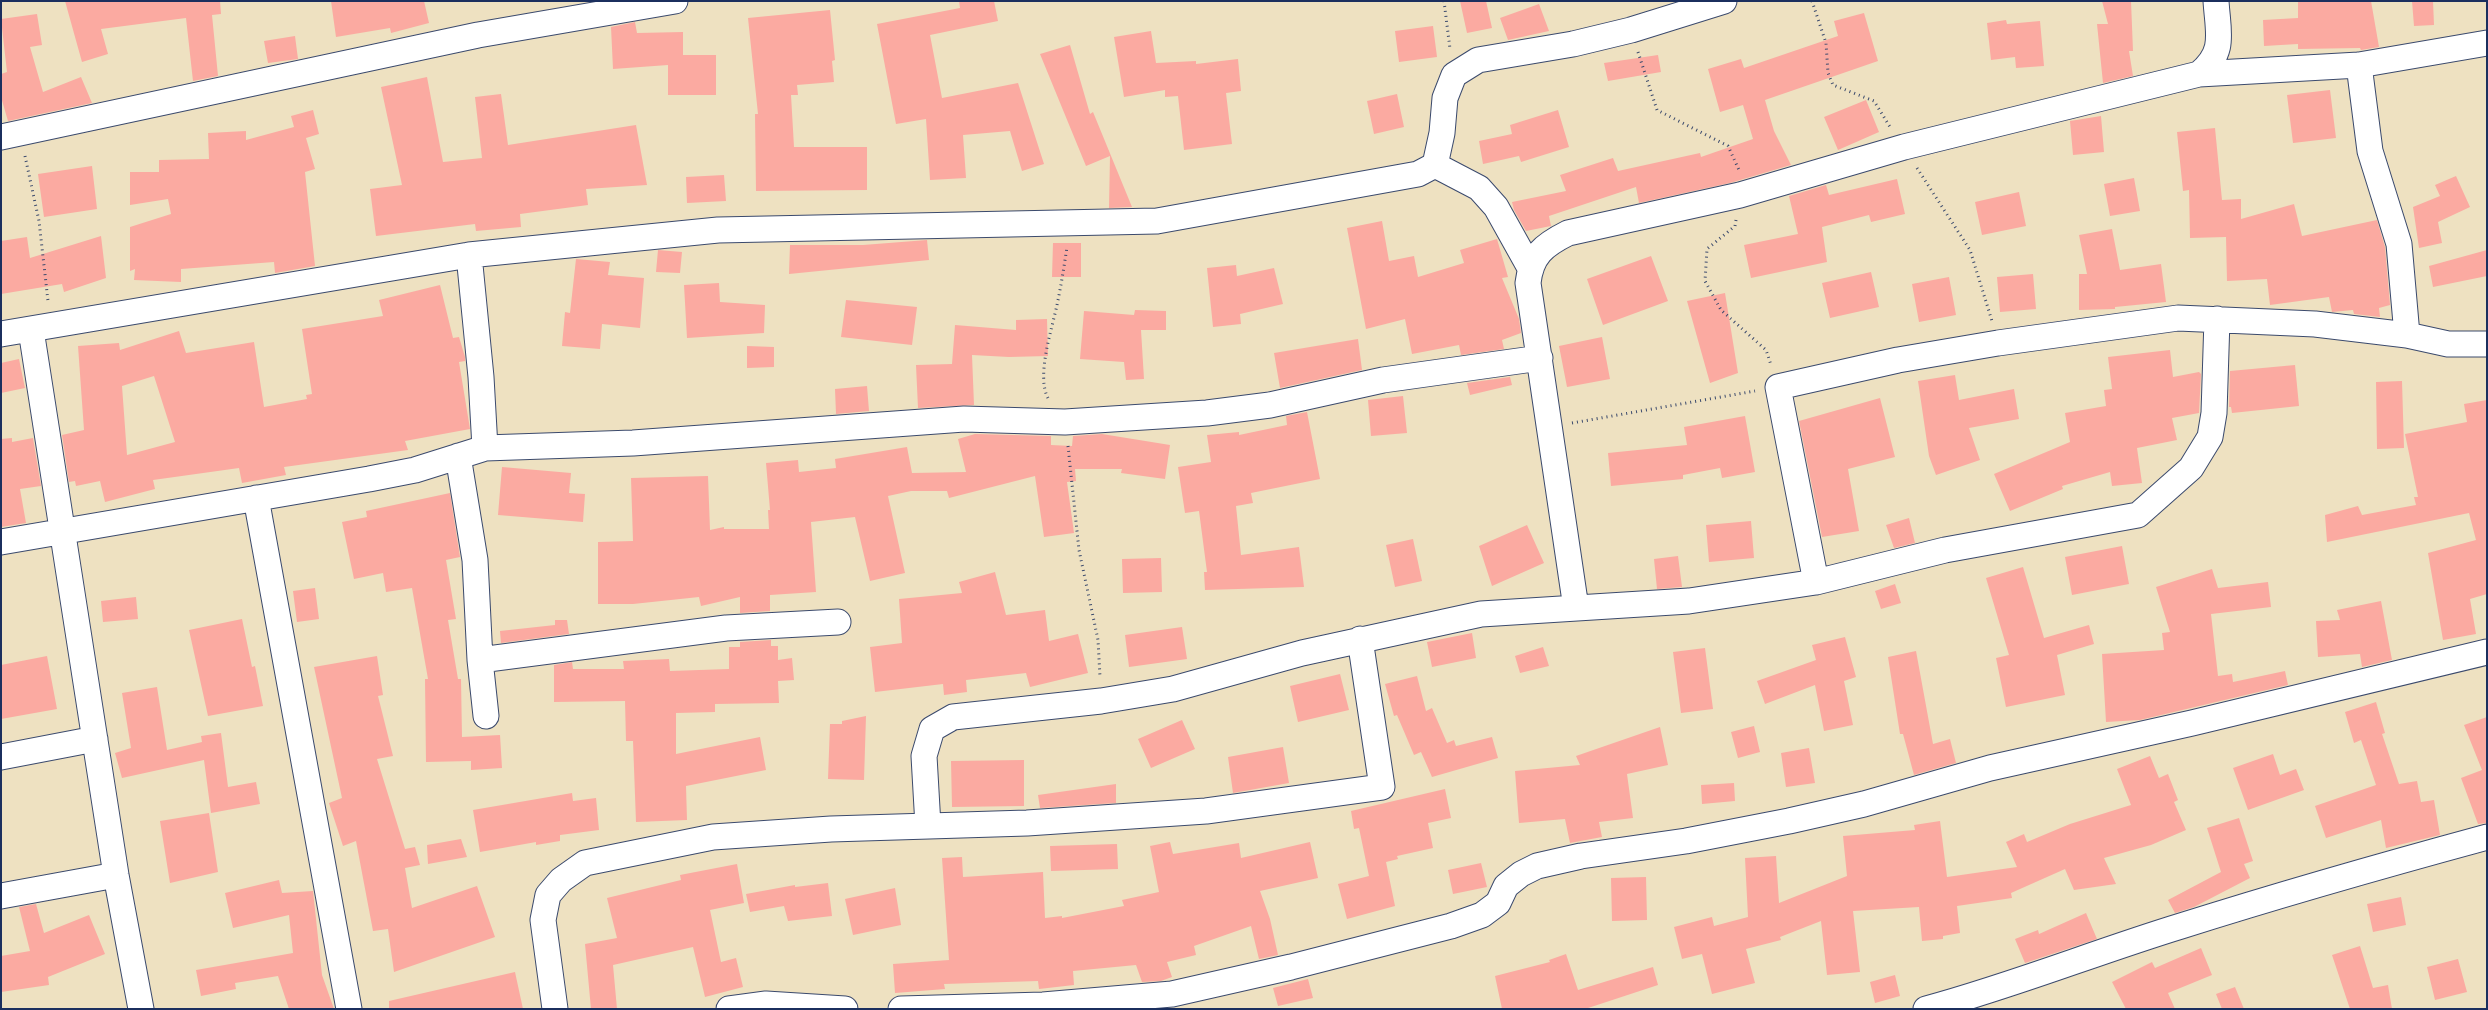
<!DOCTYPE html>
<html>
<head>
<meta charset="utf-8">
<style>
	body { margin:0 }
	#map { position:relative; width:2488px; height:1010px; overflow:hidden; background:#eee1c1; font-family:"Gentium Book Plus",serif }
	canvas { display:block }
	.frame { position:absolute; inset:0; border:2px solid #1b2f5e; pointer-events:none }
</style>
</head>
<body>
<div id="map">
<canvas width="2488" height="1010"></canvas>
<div class="frame"></div>
</div>
<script>
const ctx = document.querySelector('canvas').getContext('2d');
ctx.lineJoin = 'round';
function paint(path, color) {
  ctx.fillStyle = color;
  ctx.fill(path, 'evenodd');
}
function stroke(path, color, width, dash) {
  ctx.strokeStyle = color;
  ctx.lineWidth = width;
  ctx.lineCap = dash ? 'butt' : 'round';
  ctx.setLineDash(dash || []);
  ctx.stroke(path);
}
paint(new Path2D(`
	M65,1h155l1,13 -9,1 6,61 -25,5 -7,-63 -85,11 7,25 -26,8z
	M331,1h93l5,22 -38,10 -1,-5 -54,9z
	M959,1h35l4,20 -68,14 12,63 76,-15 26,81 -22,7 -12,-40 -47,4 3,43 -36,2 -4,-61 -30,5 -19,-100 83,-16z
	M1460,1h26l6,27 -25,5z
	M2102,1h29l2,50h-4l4,25 -30,7 -6,-59h11z
	M2298,1h73l8,46 -18,3 -1,-2 -62,1v-5l-34,2 -1,-26 35,-2z
	M2412,1h21l1,24 -20,1z
	M1539,4l10,27 -41,9 -8,-22z
	M830,10l5,50 -3,1 2,21 -37,3 1,10h-7l3,52h73v43l-111,1 -1,-77h3l-10,-96z
	M1864,13l14,48 -113,39 9,31 17,34 -61,18 -91,20 -3,-16 -87,29 2,10 -25,5 -12,-21 -2,-8 54,-11 -6,-16 53,-17 5,13 82,-18 1,4 52,-18 -10,-34 -23,7 -12,-43 33,-10 3,9 94,-32 -4,-15z
	M37,14l5,31 -12,2 13,45 38,-15 11,26 -84,18 -7,-24v-23l6,-2 -6,-53z
	M2006,20l1,4 33,-3 4,45 -28,2 -1,-11 -24,3 -4,-37z
	M635,22l2,11 46,-1v23h33v40h-48v-30l-55,4 -2,-42z
	M1433,26l4,31 -38,5 -4,-31z
	M1151,31l5,32 40,-2v3l42,-5 3,32 -15,2 6,51 -48,6 -6,-54 -13,1v-7l-41,7 -10,-60z
	M295,36l3,23 -30,4 -4,-22z
	M1070,45l20,69 3,-2 39,95 -23,1 1,-52 -24,10 -46,-112z
	M1658,55l3,17 -53,9 -4,-18z
	M427,77l16,85 39,-4 -7,-61 26,-3 7,51 128,-20 11,60 -61,4 2,16 -68,9 1,13 -45,4 -1,-7 -99,12 -6,-47 32,-4 -21,-98z
	M2330,90l6,48 -43,5 -6,-48z
	M1397,94l7,33 -30,7 -7,-33z
	M1866,100l13,32 -41,18 -14,-33z
	M313,110l6,24 -13,4 9,31 -10,3 10,94 -40,7 -1,-11 -93,7v13l-47,-2 1,-11 -5,2v-44l41,-13 -3,-15 -38,6v-33h29v-12l50,-1 -1,-26 38,-2v9l48,-13 -3,-11z
	M1558,110l11,37 -48,15 -2,-6 -36,8 -4,-23 33,-7 -2,-9z
	M2101,116l3,36 -31,3 -3,-34z
	M2215,128l7,72 19,-1v20l53,-15 8,32 75,-16 8,27 5,58 -11,3 1,9 -26,-3 -1,-4 -21,2 -3,-15 -59,8 -3,-26 -40,2 -1,-44 -36,1 -1,-48 -6,1 -6,-59z
	M92,166l5,43 -53,8 -6,-43z
	M724,175l2,26 -39,2 -1,-26z
	M2456,176l14,31 -32,15 4,21 -23,5 -6,-41 27,-11 -5,-11z
	M2134,178l6,33 -30,5 -6,-32z
	M1897,179l8,35 -34,8 -2,-7 -47,12 5,35 -76,16 -7,-33 54,-11 -9,-38 37,-11 3,10z
	M2019,192l7,34 -44,9 -7,-33z
	M1382,221l7,40 25,-5 4,21 46,-14 -4,-13 37,-11 11,38 -6,1 17,41 2,14 -19,7 2,9 -43,6 -2,-10 -47,9 -7,-35 -39,10 -19,-101z
	M2112,229l8,41 41,-6 5,38 -51,5v2l-36,1v-36h8l-8,-39z
	M101,236l5,42 -42,14 -2,-8 -61,10v-53l26,-4 3,21z
	M927,240l2,20 -140,14 1,-29h73z
	M1053,243h28v34h-29z
	M658,250l24,2 -2,21 -24,-1z
	M2487,250v26l-54,11 -4,-21z
	M1651,256l17,45 -65,24 -16,-46z
	M576,259l34,3 -2,13 36,3 -4,50 -38,-4 -2,25 -38,-3 3,-34 5,1z
	M1236,265l1,11 37,-8 9,36 -43,10 1,10 -28,3 -6,-59z
	M1871,272l8,35 -49,11 -8,-35z
	M2033,274l3,35 -36,3 -3,-35z
	M1949,277l7,38 -37,7 -7,-38z
	M719,283l1,19 45,3 -1,28 -77,5 -3,-53z
	M440,285l13,53 6,-1 6,20v4l-6,1 11,67 -65,12 3,9 -124,17 2,8 -44,8 -3,-15 -86,12 2,9 -50,13 -5,-21 -24,5 -1,-5 -6,1 -7,-47 22,-5 -6,-84 41,-3 1,7 59,-19 7,22 68,-11 10,65 43,-8 -1,-4 6,-1 -10,-65 81,-13 -4,-16zM154,376l21,66 -48,13 -5,-69z
	M1725,293l13,80 -28,10 -23,-82z
	M846,300l71,7 -5,38 -71,-8z
	M1135,310l31,1v19h-25l3,49 -18,1 -2,-18 -44,-3 4,-48 50,4z
	M1047,319l1,37 -39,1 -37,-2 2,50 -56,3 -2,-43 36,-1 3,-39 61,5v-10z
	M1602,337l8,42 -43,8 -8,-41z
	M1358,339l4,31 -82,18 -6,-35z
	M747,346l27,1v20l-27,1z
	M2170,350l3,27 26,-5 2,2 -2,39 -27,5 5,22 -40,8 5,35 -30,3 -2,-14 -48,14 1,3 -53,22 -16,-37 76,-32 -5,-29 41,-7 -2,-16 8,-1 -4,-32z
	M19,359l6,29 -24,5v-30z
	M2295,365l4,41 -67,7 -1,-6h-2l1,-36z
	M1955,375l4,25 55,-11 5,30 -50,9 11,32 -44,15 -7,-19 -11,-75z
	M1510,377l2,8 -42,10 -3,-12z
	M2402,381l2,67 -27,1 -1,-67z
	M867,386l2,25 -33,3 -1,-25z
	M1403,396l4,37 -36,3 -3,-36z
	M1880,398l15,59 -47,12 11,62 -37,6 -23,-116z
	M2487,400v194l-17,5 6,35 -33,6 -15,-87 48,-13 -7,-27 -142,29 -2,-27 33,-9 4,9 54,-10 -2,-8h4l-13,-63 62,-12 -3,-18z
	M1307,412l13,67 -69,14 2,10 -17,3 5,49 58,-8 5,40 -99,3 -1,-18h3l-8,-61 -14,2 -7,-46 33,-5 -4,-27 32,-3v3l48,-10 -1,-9z
	M1745,416l10,56 -33,6 -2,-10 -37,7v4l-72,7 -3,-33 79,-8 -3,-18z
	M975,434l76,2v9l21,1 1,-10 29,-2 68,11 -5,34 -44,-6 1,-4h-47l1,12 -9,1 7,51 -30,4 -9,-61 -86,22 -2,-7h-36l-23,5 17,77 -35,8 -15,-64 -44,5 5,70 -46,3v16l-30,2v-16l-39,9 -2,-9 -66,7h-35v-62l35,-1 -2,-63 77,-2 2,54 14,-3v2h45l-1,-19h2l-4,-47 32,-3 1,12 37,-4 -1,-9 72,-12 5,26 54,-1 -8,-33z
	M12,438v4l21,-4 8,48 -21,3 6,34 -25,4v-88z
	M502,467l69,6 -2,20 16,1 -2,28 -85,-7z
	M450,493l10,64 -14,3 10,59 -8,1 10,59h3l1,58 38,-2 2,33 -31,2v-9l-45,1 -1,-83h3l-16,-91 -26,4 -3,-19 -29,6 -12,-57 25,-5 -1,-6z
	M1909,518l6,25 -21,5 -8,-23z
	M1751,521l3,37 -45,4 -3,-37z
	M1527,525l17,38 -52,23 -13,-40z
	M1413,539l9,42 -27,6 -9,-42z
	M2122,546l7,38 -57,11 -7,-38z
	M1678,556l4,31 -25,2 -3,-30z
	M1161,558l1,34 -39,1 -1,-34z
	M2023,567l21,71 45,-13 5,19 -37,11 8,40 -59,12 -10,-49 13,-3 -23,-77z
	M2212,569l6,19 50,-6 3,25 -60,7 7,62 14,-2 1,8 52,-11 3,14 -148,35 -34,2 -4,-68 62,-4 -2,-17 8,-1 -14,-45z
	M995,572l11,43 39,-5 4,31 29,-7 10,39 -58,14 -4,-14 -60,7 1,12 -23,3 -1,-11 -68,8 -5,-45 32,-4 -3,-44 63,-6 -3,-11z
	M1895,584l6,19 -20,6 -6,-18z
	M315,588l4,31 -22,3 -4,-31z
	M136,597l2,22 -35,3 -2,-21z
	M2381,601l11,59 -30,7 -2,-13 -42,3 -2,-36 24,-1 -3,-10z
	M242,619l10,48 3,-1 8,40 -55,10 -19,-86z
	M555,620h12l2,14 -68,9 -1,-12 55,-6z
	M1182,627l5,32 -58,8 -4,-32z
	M1472,633l4,25 -44,9 -5,-25z
	M1845,637l11,40 -12,4 9,44 -29,6 -9,-46 -50,19 -8,-23 59,-21 -4,-15z
	M771,640v6h7v14l14,-2 2,22 -16,1 1,22 -64,1v8l-39,1v41l84,-17 6,33 -80,16 1,34 -51,2 -3,-81h-7l-1,-40 -71,1v-37l18,-3 1,7h51l-1,-8 46,-2 1,12 59,-2v-22h11v-5z
	M1543,647l6,19 -29,7 -5,-17z
	M1705,648l8,61 -32,4 -8,-61z
	M1916,651l17,93 17,-5 6,24 -42,12 -11,-41h-3l-12,-77z
	M47,656l10,53 -56,10v-54z
	M377,656l6,39 -5,1 15,60 -16,3 28,90 10,-2 5,18 -15,3 7,40 65,-22 18,51 -101,35 -6,-43 -15,2 -17,-90 -13,5 -14,-43 13,-5 -28,-131z
	M1340,674l9,36 -51,12 -8,-36z
	M1417,676l9,35 6,-3 15,35 7,-3 2,6 36,-9 6,21 -66,19 -11,-25 -7,3 -17,-40 -3,1 -9,-32z
	M157,687l10,63 35,-8 -1,-6 20,-3 7,54 28,-5 4,22 -49,9 -7,-53 -82,18 -7,-25 16,-5 -9,-55z
	M2376,702l9,31 -3,1 17,50 18,-3 4,21 13,-2 6,35 -54,13 -5,-28 -55,18 -11,-32 61,-21 -15,-45 -7,3 -9,-31z
	M866,716l-2,64 -36,-1 2,-55h12v-3z
	M2487,717v106l-9,1 -17,-46 21,-8 -18,-45z
	M1182,720l13,29 -44,19 -13,-29z
	M1754,726l6,26 -22,6 -7,-26z
	M1660,727l8,38 -41,9 6,44 -34,4 3,15 -32,6 -5,-24 -46,4 -4,-52 65,-6 -4,-9z
	M1283,747l6,36 -56,10 -5,-36z
	M1809,748l6,35 -29,4 -5,-34z
	M2273,754l7,21 16,-6 8,21 -56,20 -15,-42z
	M2150,756l9,22 9,-4 10,26 -4,2 12,28 -35,15 -47,13 12,26 -42,6 -9,-21 -54,24 1,5 -55,8 3,27 -17,3v3l-21,2 -3,-34 -66,4 7,61 -33,3 -6,-54 -41,16 1,3 -35,9 9,34 -43,11 -10,-40 -20,5 -8,-32 38,-10 2,9 34,-9 -3,-59 31,-2 3,47 68,-27 -4,-40 72,-6 -1,-5 26,-4 7,56 70,-10 -11,-25 18,-8 3,8 43,-18 61,-19 -14,-36z
	M1024,760v46l-72,1 -1,-46z
	M1734,783l1,18 -33,3 -1,-19z
	M1116,784v19l-76,5 -2,-13z
	M1445,789l6,29 -23,5 5,25 -36,8 1,3 -12,3 9,44 -48,13 -9,-35 31,-8 -10,-48 -5,1 -3,-18z
	M572,793l1,8 23,-3 3,32 -39,5v6l-24,4v-3l-56,10 -7,-42z
	M209,813l9,59 -48,11 -10,-62z
	M2239,818l14,43 -9,3 6,14 -56,29 -19,6 -7,-13 53,-28 -14,-44z
	M461,839l6,18 -39,7 -1,-19z
	M1170,842l3,12 66,-11 2,15 69,-16 8,36 -58,13 10,28 8,36 -19,4 -8,-33 -57,20 2,9 -29,7 5,15 -11,4 -19,1 -6,-17 -63,6 1,14 -35,4 -1,-8 -94,3 1,5 -50,4 -2,-29 56,-4 -7,-102 20,-1 1,20 80,-5 2,46 17,-2v2l62,-12 -2,-6 37,-8 -9,-46z
	M1117,844l1,25 -67,2 -1,-25z
	M1481,863l6,24 -34,7 -5,-24z
	M737,864l7,39 -34,7 11,52 15,-4 7,29 -38,10 -12,-50 -80,18 4,44h-26l-6,-65 32,-6 -10,-40 74,-18 -1,-5z
	M1646,877l1,43 -35,1 -1,-43z
	M279,880l3,13 31,-2 9,84 12,34h-45l-11,-33 -43,7 1,6 -35,7 -5,-26 97,-17 -4,-38 -56,13 -8,-35z
	M828,883l4,33 -44,5 -4,-15 -34,6 -4,-18 49,-9v2z
	M895,888l6,37 -48,10 -8,-36z
	M2401,897l5,28 -33,7 -6,-28z
	M36,904l8,29 45,-18 16,39 -57,23 1,8 -48,7v-36l29,-5 -11,-44z
	M2086,913l11,26 -72,24 -10,-24 23,-9 1,4z
	M2360,946l13,42 15,-3 4,24h-42l-18,-54z
	M2201,948l11,27 -44,18 7,16h-49l-14,-27 40,-20 3,6z
	M1566,954l12,36 75,-23 5,18 -73,24h-83l-7,-33 55,-14 -1,-2z
	M2458,959l9,33 -32,8 -8,-33z
	M515,972l8,37h-134v-8z
	M1895,975l5,21 -25,7 -5,-21z
	M1308,979l5,19 -35,8 -5,-18z
	M2235,987l9,22h-22l-6,-15z`), '#fbaaa1');
const minor = new Path2D(`
	M2359,65l11,86 29,93 8,91
	M2199,74l160,-9 128,-22
	M1,137l477,-102 197,-34
	M1435,165l44,23 17,19 34,61
	M469,255l12,122 4,71
	M31,330l85,545 25,134
	M1,334l468,-79 249,-25 439,-9 261,-47 17,-9 7,-32 3,-35 9,-23 24,-15 95,-16 58,-14 93,-29
	M458,456l17,104 5,100 6,56
	M256,498l93,511
	M1,542l368,-63 46,-9 70,-22 148,-5 331,-24 101,3 142,-9 63,-8 113,-25 157,-22
	M1816,582l-38,-195 120,-27 100,-17 180,-25 137,6 92,11 41,9h39
	M1576,608l-48,-325c3,-28 16,-38 40,-50l172,-38 164,-48 295,-73c27,-22 19,-41 17,-73
	M480,660l246,-32 112,-6
	M1,757l94,-18
	M928,826l-4,-70 8,-27 21,-12 148,-16 72,-12 129,-36 179,-39 208,-13 127,-19 129,-32 193,-35 53,-47 19,-31 4,-24 3,-94
	M1,896l115,-21
	M555,1009l-12,-89 5,-25 13,-15 24,-17 128,-26 118,-8 196,-6 179,-12 176,-24 -22,-148
	M729,1009l37,-5 79,5
	M901,1009l142,-4 129,-11 119,-27 160,-41 31,-11 16,-12 8,-17 15,-12 16,-8 44,-10 105,-15 103,-20 75,-17 126,-36 202,-45 295,-71
	M1926,1009c86,-23 170,-57 255,-83 101,-32 203,-61 306,-89`);
stroke(minor, '#3b4a6d', 27);
stroke(new Path2D(`
	M1444,1l6,48
	M1812,1l14,42 2,30 5,12 41,16 16,26
	M1638,52l19,58 71,36 11,24
	M25,156l14,65 9,80
	M1917,168l53,82 22,71
	M1736,220l-1,6 -28,23 -2,32 16,29 45,40 5,15
	M1048,398c-12,-22 4,-69 9,-93 4,-19 7,-38 10,-58
	M1572,423l183,-32
	M1068,446l11,104 19,90 2,37`), '#3b4a6d', 3, [1, 4]);
stroke(minor, '#fff', 25);
</script>
</body>
</html>
